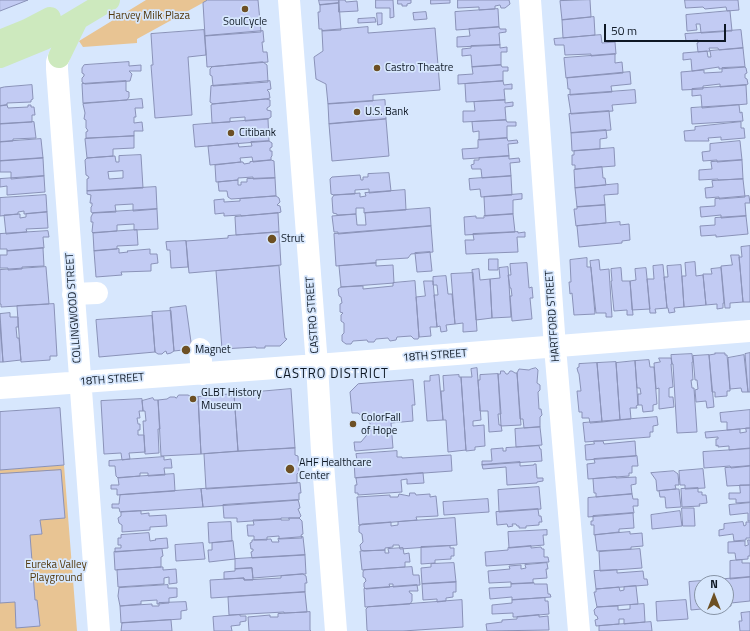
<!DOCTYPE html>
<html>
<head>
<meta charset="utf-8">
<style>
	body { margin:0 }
	#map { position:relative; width:750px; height:631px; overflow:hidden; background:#d7e7fd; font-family:"Titillium Web",sans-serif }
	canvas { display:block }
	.north { position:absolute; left:694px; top:575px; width:40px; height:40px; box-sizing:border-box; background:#d7e7fd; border:1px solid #8794a6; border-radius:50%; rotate:0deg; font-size:11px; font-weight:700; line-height:16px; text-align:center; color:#0e1824 }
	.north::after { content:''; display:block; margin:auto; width:14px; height:18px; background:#6d5024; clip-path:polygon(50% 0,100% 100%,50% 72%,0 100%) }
	.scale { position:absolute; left:604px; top:24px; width:122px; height:18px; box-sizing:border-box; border:2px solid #0e1824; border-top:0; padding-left:5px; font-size:12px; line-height:14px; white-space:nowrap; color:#0e1824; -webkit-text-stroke:3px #d7e7fd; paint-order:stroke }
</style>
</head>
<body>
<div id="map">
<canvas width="750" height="631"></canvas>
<div class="north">N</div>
<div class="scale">50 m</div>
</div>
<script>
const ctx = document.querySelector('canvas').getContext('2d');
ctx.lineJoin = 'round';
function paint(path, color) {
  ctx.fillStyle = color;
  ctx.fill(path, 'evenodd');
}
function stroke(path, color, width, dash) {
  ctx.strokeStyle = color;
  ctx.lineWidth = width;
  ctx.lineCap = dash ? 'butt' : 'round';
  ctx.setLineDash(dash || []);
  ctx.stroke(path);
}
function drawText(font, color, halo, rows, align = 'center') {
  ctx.font = font + ' "Titillium Web",sans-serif';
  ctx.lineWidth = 3.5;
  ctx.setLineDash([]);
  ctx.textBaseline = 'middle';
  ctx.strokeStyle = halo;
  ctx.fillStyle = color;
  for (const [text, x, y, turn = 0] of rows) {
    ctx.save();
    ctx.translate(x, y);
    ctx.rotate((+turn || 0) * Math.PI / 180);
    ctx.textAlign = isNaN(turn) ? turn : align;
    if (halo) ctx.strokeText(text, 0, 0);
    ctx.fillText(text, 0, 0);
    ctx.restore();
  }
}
paint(new Path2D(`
	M146,0h62l-71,39v4l-54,4 -4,-6z
	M64,465l13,166h-77v-161z`), '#e8c493');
const building = new Path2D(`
	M0,0h28l-28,11z
	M208,0h50l3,32 -56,4 -2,-33z
	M319,0h20v3l-19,2z
	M339,0h6l1,2 11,-1 1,10 -19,1z
	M376,0h17l1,17 -4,1v-10h-14z
	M398,0h13v3l-4,1v2h-5v-2h-4z
	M431,0h19v3l-19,1z
	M458,0h51l1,4 -5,4h-4l-1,-3 -5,1v3l-16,1v-3l-21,1z
	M590,0l1,17 -29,3 -2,-19z
	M685,0h53l1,10 -12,1 -1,-4 -21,2 -2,-2 -17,1z
	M339,3l2,27 -19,1v-2h-3l-1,-17h2v-7z
	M498,9l1,18 -43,3 -1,-18z
	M730,11l2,20 -31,2 -1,-9h-4l1,6 -10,1 -1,-16z
	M426,12l1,7 -13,1 -1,-7z
	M377,13h5v11l-4,1z
	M594,17l1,18 -32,3 -1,-18z
	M375,18l1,4 -18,1v-4z
	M368,27v6l67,-5 5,62 -67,5v6l-45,3 -2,-20 -10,-5 -2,-22 9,-6 -1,-20z
	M499,27l1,2h6v3l-7,1 1,12 -43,2v-10l13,-1 -1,-7z
	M204,30l2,25 -18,2 4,58 -37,3 -4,-53h2l-2,-31z
	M741,30l2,18 -24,2 -1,-2h-9l1,3 -12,1 -1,-9h1v-3l-12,1 -1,-7z
	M263,31l1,11h-2l1,10h4l1,10 -61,5 -2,-31z
	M601,35l1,8 13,-1 1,12 -25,2v-2l-26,1 -1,-10h-9l-1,-6z
	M500,45v3l7,-1v5h-6v13l-29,2 -1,-12 -9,1v-7l9,-1v-2z
	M743,48l2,19 -26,2v-2l-27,4 -1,-12 -8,1v-7l24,-2 1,6h3l-1,-6z
	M615,54v9l7,-1 1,11 -57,5 -2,-20z
	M129,62v4l12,-1v6h-12l3,3 -2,7 -45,3 -3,-2v-4l2,-2v-2l-2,-1v-5l2,-3z
	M263,62l4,3 1,17 -55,4 -1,-10 -2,-1v-6l2,-2z
	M501,65l1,2h6v4h-5v10l-45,3v-9l15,-1 -1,-7z
	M745,67l1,1 1,5 -2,1v4l2,1 1,5 -2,1 -26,2v-3l-17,2v3l-21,1 -1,-18 23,-2v3l18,-1v-4z
	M630,72l1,12 -20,2 1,6 -42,3v-6h-2l-1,-11z
	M126,81v10l3,1v5l-2,3 -44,3 -1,-19z
	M270,81l1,8 -4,1 2,2 1,6 -4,1 -53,5 -3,-2 1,-16z
	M503,81l1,4 8,-1v5h-8l1,11 -39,2 -1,-18z
	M32,85l1,14 -2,1v2l-24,1v2l-7,1v-18l4,-1z
	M746,85l1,19 -45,4 -1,-13 -9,1v-7z
	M635,90l1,13 -24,2 1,6 -42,3 -3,-19z
	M142,99l1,9h-8l1,9h-2v6l8,-1 1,9h-9v5l-48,2v-6l2,-1 -1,-2 -1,-1v-8l-2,-1 1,-6 -2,-9z
	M266,99l4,1v6l-3,2v2l4,1v6l-3,2 -23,2v-4l-15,1v4l-18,1 -1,-18 2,-1z
	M385,100l1,19 -57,5 -1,-20z
	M505,100v3l8,-1v4l-8,1 1,13 -43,2v-11h12l-1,-9z
	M7,105l1,3 20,-1v-2h3v2h3l1,8h-3v7l-32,2v-18z
	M739,105l1,8 2,-1 1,9 -51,3 -1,-16z
	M609,111l2,19 -40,3 -2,-19z
	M268,119l1,22 -74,6 -2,-22z
	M386,119l3,37 -57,5 -3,-37z
	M506,120l1,2h9v4h-9v12l-28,2v-9l-6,1 -1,-10z
	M34,122l2,16 -23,1v2l-13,1v-18z
	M741,122v6h3l1,10 -24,2v-3l-13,1 1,3h-24l-1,-10 11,-1v-3z
	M606,130l1,8 -7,1v10l-28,2 -1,-18z
	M134,136v12l-21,1v7l-26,2 -2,-19z
	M507,138l1,3 9,-1 1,3 -10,1 1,12 -46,3 -1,-10 16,-1v-8z
	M41,139l2,19 -43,3v-19z
	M269,141l3,2v4l-2,1v3h2v5l-1,1v3l-18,2 -1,-5 -12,1 1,4 -31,3 -2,-19 30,-3 1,4 13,-1 -1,-4z
	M740,141l2,19 -25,2v-2l-14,1 -1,-9 8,-1v-7z
	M614,148l1,18 -40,3v-4h-3v-10h2v-4z
	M141,155l2,33 -56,3v-12l2,-1 -1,-2 -2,-1 -1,-15 2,-2 28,-2 1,6h3v-6zM123,171v7l-14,1 -1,-7z
	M509,156v3l10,-1 1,4 -10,1 1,13 -29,2 -1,-9h-9l-1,-4 3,-1v-4h5v-2z
	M43,158l1,18 -33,3v-7h-11v-11z
	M271,160l3,1 1,17 -22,1v-2l-15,1v2l-22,2 -1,-17 26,-3h2l1,2 6,-1v-1z
	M742,160l1,19 -25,1v-1l-19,1v-10l13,-1 -1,-7z
	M602,167l1,11h2l1,7 -31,3 -1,-18z
	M389,173l2,18 -22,2v-4l-14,1v4l-21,1 -3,-1 -1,-15 2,-2 28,-2 1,5h2v-3h5v-3z
	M44,176l1,16 -38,3v-9l-7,1v-8z
	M511,176l1,19 -31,2 -1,-8 -10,1 -1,-11z
	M275,178l1,18 -45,3 -3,-2 -1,-6h-8l-1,-9 20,-2v5h3v-3h6v-3z
	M743,179l2,18 -26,2v-2l-13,1 -1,-10 8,-1 -1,-6z
	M618,184v10l-14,1 1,10 -28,2 -2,-19z
	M156,187l1,22 -24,2v-7l-18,1 1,7 -23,1 -2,-1v-5l1,-1v-3h-2l1,-8 -4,-1v-3z
	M405,190l1,20 -42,3v-5h-8v6l-19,1v-1l-4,-1 -1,-15 2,-3 26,-2v4l6,-1 -1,-3z
	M522,194v5l-9,1v14l-28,2 -1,-19z
	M46,195l1,17 -23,2v-3l-6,1v2l-18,2v-18z
	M276,196l3,2 1,4 -3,3 3,1 1,6 -3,1 -37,3v-1l-17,1v-3l-9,1 -1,-14 10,-1v3l16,-1v-2z
	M749,196l1,7h-5l1,13 -25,2v-3l-20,2 -1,-10 15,-1v-7z
	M605,205l1,18 -30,3 -2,-17h3v-2z
	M430,208l1,18 -93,8v-2h-4l-2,-16 24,-2 1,11h9l-1,-12z
	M157,209l1,20 -24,1v-6l-17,1v6l-24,2 -1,-1 1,-10h-2v-5l2,-4z
	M47,212l1,16 -22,1 1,3 -21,2 -2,-19 16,-1v4l6,-1v-3z
	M278,213l1,19 -43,3 -1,-18z
	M513,214l2,18 -50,3 -1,-18 12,-1v2h8v-2z
	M746,216l2,18 -32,3v-2l-15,1 -1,-10 15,-1v-7z
	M620,222v3l9,-1 1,16 -8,1v2l-43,4 -2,-21z
	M431,226l2,26 -22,2 -3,4 -32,2v3l-40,3 -2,-32z
	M137,230l1,15 -21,1v3l-23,2 -1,-18z
	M48,231l1,6h-6l1,11 -37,3v-2h-7v-15z
	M279,232l2,33 -92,8 -3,-32 42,-3v-2z
	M518,232v1l7,-1v5h-8l1,15 -52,2 -1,-14h9l-1,-6z
	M186,241l2,26 -17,1 -1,-18h-3l-1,-8z
	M750,246v56h-7l-4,-45h3l-1,-10z
	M43,248l1,18 -22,1v2l-14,1v-2h-8v-13h7v-4z
	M119,249v4l9,-1 -1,-1 23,-2v5h7l1,9 -7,1v7l-30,1 1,3 -26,2 -2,-26z
	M430,252l2,19 -15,1 -2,-19z
	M731,255h8l4,47 -13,1v5h-5l-4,-42 11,-1z
	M587,258v9h4l4,47 -21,1 -2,-22 -2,1 -1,-12h2l-1,-22z
	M489,259h9v11h-9z
	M599,260l1,10 9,-1 3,48h-6v-4h-10l-6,-52z
	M695,262l1,14 7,-1 3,30 -22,2 -2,-31h4l-1,-13z
	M376,263v3l17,-1 1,18 -53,4 -2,-21z
	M527,263l2,25 3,-1 1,11h-3l2,21 -20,2 -2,-25h2l-1,-8h-1l-2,-13h3l-1,-11z
	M663,265l4,43 -12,1 1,4h-6l-3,-34h7l-1,-13z
	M681,265l3,42 -10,1 1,4 -6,1 -1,-5h-1l-3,-31h4l-1,-11z
	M279,266l5,65 1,7 2,1 -7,7h-15v2h-9v-1l-34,2 -6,-78z
	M46,267l3,37 -48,3v-3h-1v-34z
	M508,267l3,50 -19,1 -2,-39 10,-1 -1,-10z
	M621,268l1,13h8l3,34h-6v-5l-13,1 -3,-30h1l-1,-12z
	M646,268l4,41 -18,1 -2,-29 6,-1 -1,-11z
	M721,268l3,35h-1v5l-6,1v-5l-11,1 -3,-31h9l-1,-5z
	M479,269l1,11 10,-1 2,39 -16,2 -4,-50z
	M473,273l4,58 -14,1v-9l-8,1 -4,-50z
	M446,276l2,18h4l3,30 -9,1 1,6 -6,1 -1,-6 -3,1 -3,-32h4l-1,-10h-4v-8z
	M415,281l4,56 -1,2h-4l-3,-3 -14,1 -1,3 -6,1 -2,-3 -12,1 -2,3h-6l-1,-2 -14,1 -2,3h-5l-4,-3v-6l2,-2v-10l-3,-2v-6l2,-2 -3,-1v-8l2,-1 -1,-6 -2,-1 -1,-7 3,-2 22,-1v3l30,-3v-3z
	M424,281h9l4,46h-7l1,9 -12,1 -3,-40 9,-1z
	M54,304l3,52h-7v4l-29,2 -4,-56z
	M186,306l6,43 -18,2 -4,-43z
	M171,311l3,40 -3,2 -4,1 -1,-3 -2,1 -2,2h-4l-3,-2 -3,-40z
	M10,313v4h8v10h-2l1,11h2l2,22 -18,2 -3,-48z
	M152,316l3,36 -56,5 -3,-37z
	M0,324l3,38h-3z
	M715,353h10v2h2l3,34v2h-3v5l-12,1v-5h-3l-3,-37 6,-1z
	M750,353v39h-2l-3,-38z
	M692,354l1,8h-1l1,18h-2l1,8h2l3,44 -20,1 -4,-69h-1l-1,-9z
	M709,355l5,52 -7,1 -1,-7 -10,1 -1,-12 3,-1 -1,-9h-2l-2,-24z
	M744,355l4,37h-6l-1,-4 -11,1 -2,-31z
	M659,358h12l1,6h-1l2,23 -4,1v9h4l1,10 -15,2v-21l-3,1 -2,-26 6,-1z
	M649,360l1,7h4l3,37 -4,1v6l-10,1 -1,-7h-4v-11h3l-1,-6h-3l-2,-27z
	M635,361l3,44 -2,1 1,2h-7l1,11 -11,1 -4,-57z
	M616,362l4,58 -18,2 -5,-59z
	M597,363l5,59 -12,1 -1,-5h-7v-6h-3l-2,-21h4l-2,-17 -1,-2 -1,-4 2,-1v-3z
	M477,368l4,52 -8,1v5l11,-1 1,21 -10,1v3l-9,1 -5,-74h11l-1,-8z
	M536,368l2,2 -1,13 3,2v5l-2,2 1,17h2l1,6 -2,2v10l-16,1 -1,-9h-3l-3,-46 2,-4 10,1 2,-1z
	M501,371h3l2,3h2l2,-3h2l3,2h2l4,52 -20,1 -3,-52h2z
	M498,374l3,40h-3l1,11h2l1,6 -13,1 -1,-21h-8l-2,-31h2v-5z
	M439,375l4,45 -16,1 -3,-40h6v-5z
	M459,375v2h2l5,73 -18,2 -2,-32h-3l-2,-29h3l-1,-15z
	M413,380l2,25h-3l1,16 -22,2 2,25 -38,3 -1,-9h7l10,-12 -1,-7 -12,-10h-6l-2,-21 8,-8z
	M291,389l4,59 -57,3 -4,-57z
	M234,394l4,57 -37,3 -3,-57z
	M179,395h9l4,2h6l3,57 -40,2 -3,-56 9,-1 3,-2h5l1,1z
	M153,398l1,2h4l2,29h-2l1,24 -14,1 -2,-33h3l-1,-10h-2l-1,-10z
	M142,399l1,12h-4l1,7h-3l1,6h2v6h-2v5h6l1,17 -16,1 1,6 -8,1 -1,-7 -17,1 -3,-53z
	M60,408l4,57 -64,5v-58z
	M750,410v18l-23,2v-8h-6l-1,-9z
	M657,417l1,8 -5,1v6h-3v5l-65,5 -2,-19z
	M540,427l2,18 -26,2 -1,-18z
	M746,428h4v20l-21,2v-4l-11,1v-2l-2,1v-7h2v-2l-12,1 -1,-6 35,-3v4l6,-1z
	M594,441h9l1,3 31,-3 1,15 -50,4 -1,-15 9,-1z
	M539,446l1,3h1l1,12 -60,4v-4h10l-1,-12 12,-1v3h3v-3z
	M295,448v7l3,1 1,16 -2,2v9l-91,6 -2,-35z
	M750,449v17l-19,2 -1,-2 -26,2 -1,-16z
	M397,451v6h5v1l49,-3 1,16 -97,7 -1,-18h3l-1,-6z
	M637,456l1,10h-6v7h-3v3l-41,3 -1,-15 8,-1 -1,-4z
	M164,457v3l7,-1 1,9h-8l1,7 -17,1v-3h-8v3l-22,2 -2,-2 -1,-10h-6v-5z
	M520,462v4l14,-1v-1h2l1,14h6v3l-6,1v1l-30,2 -1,-18 -23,2 -1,-4z
	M750,466v19l-23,1 -2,-18z
	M703,469l2,19 -20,1v-4h-5l-1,-14z
	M61,470l4,48 -25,2 2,14 -12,1 5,65h2l3,26 -24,2 -1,-26 -15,1v-129z
	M674,471l4,3 1,11h-4l1,4 -19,2 -1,-11 -5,-7z
	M423,473l1,10 -17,1v-5l-6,1 1,12 -44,3v-2h-3v-8h2l-1,-7z
	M174,474l1,17 -58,4v-6h-6v-4h8l-1,-7z
	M616,477v1l20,-1v7l-5,1 1,9 -36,3v-4h-2l-1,-14z
	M300,483l1,10h-2v7l-96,7 -2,-18z
	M740,485h10v17l-14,1v-4h-7v-6h11z
	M539,487l2,22 -42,3 -1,-22z
	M698,488v4h4v3h4l1,8 -8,1 1,2 -18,1 -1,-18z
	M201,489l2,18 -82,5h-1l-1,-4h-7v-4h7l1,-9z
	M676,489h3l2,18 -15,1 -1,-11h-5l-1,-6z
	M410,493h5l1,2 14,-1v3l6,-1 2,20 -22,1 1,3 -58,5 -2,-28 33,-2v2h8l1,-3 10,2z
	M632,494l1,5h5v7h-5l1,7 -46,4v-19z
	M488,499l1,13 -45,3 -1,-13z
	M298,500l1,3 1,5 -2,1 3,7 -2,2h-18v1l-44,3v-4h-13l-1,-13z
	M750,503v18h-2v-8l-18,2 -1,-10z
	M682,508h12l1,18h-12z
	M538,509l1,7h2l1,6h-3v3l-13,1v2h-7v-2h-2l-1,-2h-4l1,2 -5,1 -1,-3 -10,1 -1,-13z
	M141,511v3l8,-1v3l17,-1 1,11 -17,1v3l-28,2v-7l-3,-2 -1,-5 3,-2v-4z
	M680,511l2,15 -30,3 -1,-14z
	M633,513l1,15 -15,1v3l-25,3v-10h-3v-4h2v-5z
	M289,518h10l3,3 1,13 -2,1 1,3 -23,1v-3l-12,1v3h-13v-4h-6l-1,-11h7l-1,-5 28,-1v1h8z
	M455,518l2,27 -57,4 -1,-4h-6v2l-8,1v2l-21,1 -3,-1 -1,-5 3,-3 -1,-8 -3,-2v-6l3,-2 29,-2v4l7,-1v-3z
	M231,522l1,19 -23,2 -1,-20z
	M743,522l1,4 2,-1v-3h4v16h-4v2l-12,1 -1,-7 -14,2v-6l5,-1v-5z
	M547,530v5h-4l1,10 -35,3 -1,-16z
	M630,532v2l12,-1 1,13 -12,1v2l-34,2 -2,-16z
	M149,533l1,8 6,-1 -1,-1 12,-1 1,10 -53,4v-4h6v-3h-3v-7h3v-3z
	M303,537l2,18 -53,3 -1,-6 2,-1v-2h-2l-1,-6 2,-1v-2l19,-1 1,3h7l-1,-3z
	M748,540h2v16h-2v3l-12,1 -1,-7h-7v-11l17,-1v5l3,-1z
	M233,541l2,18 -26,3 -1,-12h4v-7z
	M203,543l2,16 -29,2 -1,-16z
	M450,546v2h4v8h-3v3l-16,1v3l-14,1v-17z
	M531,546v2l10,-1 1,2h2v8h4l1,5 -63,4 -1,-14 23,-2v-2z
	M403,548l1,6 5,-1 1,9h-5v5l-43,3 -2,-19 25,-1v3h4l-1,-4z
	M162,549l1,7 -2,1v10l-46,3 -1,-18z
	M640,549l2,19 -42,3 -1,-19z
	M305,555l1,19h-3l-50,4 -1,-10 -17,1v-10z
	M742,560v3h8v14l-20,2v-18z
	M454,563l2,19 -34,2 -1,-16 10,-1v-3z
	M547,563l1,6h-2l1,9 -14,1v4l-22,1v-2l-22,1 -1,-12 22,-2 -1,-3 12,-1v4l5,-1 -1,-3z
	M161,567h2v3l13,-1 1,14 -8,1v-7l-5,1v6l-46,3 -1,-17z
	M412,567l1,8h6l1,10 -27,2v-3h-4l1,3 -24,2 -2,-2v-4l2,-2 -1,-3 -2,-1v-5l1,-2z
	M252,568l1,12h-9v-2l-20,1v-7l11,-1v-2z
	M617,570v3l26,-2 1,8h3l1,6 -52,4 -2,-18z
	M303,574l3,2 1,7h-2v9l-94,6 -1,-18 34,-2v2l37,-2v-2z
	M750,577v24l-19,2v3l-5,1v-24h-24v24h21l-32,3 -2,-28z
	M456,582v10h-3v5l-7,1v3l-9,1v-3l-14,1 -1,-16z
	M534,583v1h13l1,10h2l1,3 -39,3v-3l-22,2 -1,-11 22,-1v-3z
	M168,585v3h9v9l-8,1v5l-12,1v-4l-16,1v3l-21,2 -2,-10 1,-8z
	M417,585l1,6h-9l1,2 2,1v7l-2,3 -45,3 -1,-18z
	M636,586l2,18 -41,3 -3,-15h2v-3l23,-2 1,4 4,-1v-3z
	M305,592l2,20 -23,1v-1l-55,3 -1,-18z
	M545,598v3h3l1,13 -32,3h-4v-4l-21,1v-9l20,-2v-3z
	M462,600l1,27 -60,4h-35l-1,-1 -1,-21 2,-2z
	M686,600l2,19 -31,2 -1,-19z
	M186,602l1,8 -6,1v8l-60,4 -1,-17 32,-2v2h7v-3z
	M644,604l1,18 -21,2v-5h-5v5l-23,2 -1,-6 3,-1 -1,-3 -2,-1 -1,-5 3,-3 21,-1v4l12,-1v-4z
	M310,612v18l1,1h-62l-1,-14 22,-2v2h8v-3z
	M750,612v19h-10l-1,-10h3l-1,-8z
	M240,615v1h6v5l-6,1v3l-9,1 1,5h-18l-1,-14z
	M539,615v2l9,-1 1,14 -62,1 -1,-7 16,-2v-2l15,-1v-2z
	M171,620l1,11h-51l1,-8z
	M651,622l1,9h-53v-5z`);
paint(building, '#c2cbf3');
stroke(building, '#8a92b8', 1);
stroke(new Path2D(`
	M289,0l28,365 5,86 14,180
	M530,0l25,347 24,284
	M59,57l-2,5v7l42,562
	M73,294l24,-1
	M200,349l2,25
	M0,388l317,-23 433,-34`), '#fff', 22);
stroke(new Path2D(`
	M0,41l27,-11 23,-12
	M0,57l44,-18 65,-39
	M59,57l18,-37`), '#cde9be', 22);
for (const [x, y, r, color] of [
	[245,9,4,"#6d5024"],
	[377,68,4,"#6d5024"],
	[357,112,4,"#6d5024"],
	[231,133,4,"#6d5024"],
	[272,239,5,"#6d5024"],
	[186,350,5,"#6d5024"],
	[193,399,4,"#6d5024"],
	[353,424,4,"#6d5024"],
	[290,469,5,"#6d5024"]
]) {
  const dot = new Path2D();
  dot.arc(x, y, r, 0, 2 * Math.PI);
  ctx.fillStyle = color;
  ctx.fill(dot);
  stroke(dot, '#d7e7fd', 1.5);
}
drawText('11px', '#52380c', '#d7e7fd', [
	["Harvey Milk Plaza",149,16],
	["Eureka Valley",56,565],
	["Playground",56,578]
]);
drawText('11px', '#0e1824', '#d7e7fd', [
	["SoulCycle",245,22,"center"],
	["Castro Theatre",385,68],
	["U.S. Bank",365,112],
	["Citibank",239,133],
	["Strut",281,239],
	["Magnet",195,350],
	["GLBT History",201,393],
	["Museum",201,406],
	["ColorFall",361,418],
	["of Hope",361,431],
	["AHF Healthcare",299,463],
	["Center",299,476]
], 'left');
drawText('11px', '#0e1824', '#d7e7fd', [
	["COLLINGWOOD STREET",74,308,-94],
	["CASTRO STREET",313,315,-94],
	["HARTFORD STREET",553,316,-94],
	["18TH STREET",435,356,-4],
	["18TH STREET",112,380,-4]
]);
ctx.letterSpacing = '1px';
drawText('13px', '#0e1824', '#d7e7fd', [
	["CASTRO DISTRICT",332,375]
]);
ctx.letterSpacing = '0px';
</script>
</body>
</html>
